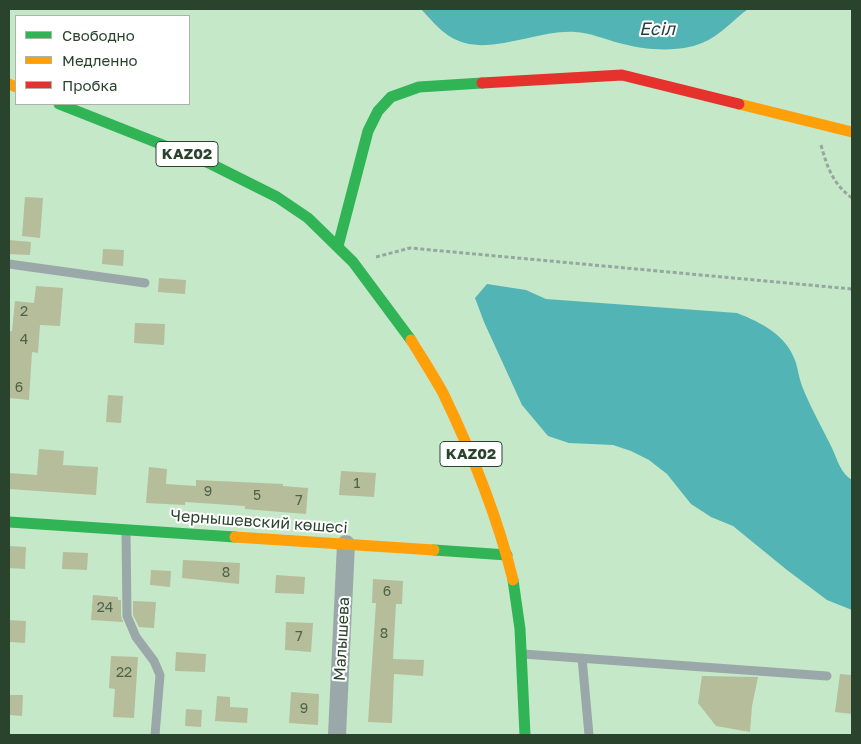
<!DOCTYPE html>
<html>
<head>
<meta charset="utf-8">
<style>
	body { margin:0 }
	#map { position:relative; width:861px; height:744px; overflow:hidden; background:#c5e8c9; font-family:"Golos Text",sans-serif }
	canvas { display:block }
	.frame { position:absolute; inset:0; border:10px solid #2a432d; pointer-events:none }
	.legend { position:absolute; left:15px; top:15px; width:175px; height:90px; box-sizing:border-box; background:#fff; border:1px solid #aab4ab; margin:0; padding:6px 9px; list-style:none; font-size:15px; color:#2a432d }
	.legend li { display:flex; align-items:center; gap:10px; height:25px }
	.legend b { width:25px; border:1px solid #aab4ab }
</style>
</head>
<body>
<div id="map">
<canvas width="861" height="744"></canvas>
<div class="frame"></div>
<ul class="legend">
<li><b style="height:6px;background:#30b455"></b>Свободно</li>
<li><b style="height:6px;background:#ff9f0a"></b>Медленно</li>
<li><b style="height:6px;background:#e5322d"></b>Пробка</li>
</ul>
</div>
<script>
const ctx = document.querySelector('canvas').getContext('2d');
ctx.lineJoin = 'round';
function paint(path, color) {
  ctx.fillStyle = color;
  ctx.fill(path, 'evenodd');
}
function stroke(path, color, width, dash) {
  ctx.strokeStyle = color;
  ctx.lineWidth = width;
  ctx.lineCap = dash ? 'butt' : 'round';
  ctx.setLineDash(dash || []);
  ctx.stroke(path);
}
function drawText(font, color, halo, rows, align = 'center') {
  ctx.font = font + ' "Golos Text",sans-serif';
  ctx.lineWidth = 4;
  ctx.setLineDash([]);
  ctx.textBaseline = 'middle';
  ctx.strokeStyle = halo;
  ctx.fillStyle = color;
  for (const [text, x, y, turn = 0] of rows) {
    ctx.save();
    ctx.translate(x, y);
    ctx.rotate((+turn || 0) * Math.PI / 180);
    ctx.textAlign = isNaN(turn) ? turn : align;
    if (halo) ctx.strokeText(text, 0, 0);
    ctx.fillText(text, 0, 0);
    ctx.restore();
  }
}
paint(new Path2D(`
	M421,9h327c-15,11 -28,27 -46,34 -24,10 -58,7 -83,0 -14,-4 -29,-10 -44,-11 -34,-2 -73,18 -106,12 -23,-5 -33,-19 -48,-35z
	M487,284l39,6 20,9 191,14c25,10 50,22 59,50 2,7 3,15 6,23 8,21 20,41 30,62 5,11 9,26 20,32v130l-25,-10 -40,-30 -54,-44 -22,-9 -20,-13 -24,-30 -18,-14 -18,-9 -18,-6 -44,-2 -21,-7 -26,-31 -38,-83 -9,-24z`), '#53b4b5');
paint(new Path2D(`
	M25,197l18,1 -3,40 -18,-2z
	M9,240l22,2 -1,13 -21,-1z
	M103,249l21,1 -1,16 -21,-2z
	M159,278l27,2 -1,14 -27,-2z
	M36,286l27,2 -3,38 -20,-1 -2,28 -6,-1 -3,48 -20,-2v-52l1,-15h2l3,-30 19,2z
	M135,323l30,1 -1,21 -30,-2z
	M108,395l15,1 -2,27 -15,-1z
	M39,449l25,2 -1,14 35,2 -2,28 -87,-6v-16l28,2z
	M149,467l18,2 -1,15 30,2v-6l87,4v2l25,2 -2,26 -61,-5v-3l-60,-4v3l-39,-2z
	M341,471l35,2 -2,24 -35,-2z
	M9,546l17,1 -1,22 -16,-1z
	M63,552l25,1 -1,17 -25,-1z
	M183,560l57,3 -1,21 -57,-6z
	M151,570l20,1 -1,16 -20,-2z
	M276,575l29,2 -1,17 -29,-1z
	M373,579l30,2 -1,23h-6l-3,55 31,1 -1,16 -29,-2 -2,49 -24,-1 8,-119h-4z
	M93,595l25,2v3h3v16l2,6 -32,-2z
	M133,601l23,1 -2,26 -15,-1 -6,-12z
	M9,620l17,1 -1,22 -16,-1z
	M286,622l27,1 -2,29 -26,-2z
	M176,652l30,2 -1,18 -30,-1z
	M111,656l27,1 -4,61 -21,-1 2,-28 -6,-1z
	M840,674l12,1v39l-17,-2z
	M702,676l56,1 -6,29 -2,26 -34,-6 -18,-23z
	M291,692l28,2 -1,31 -29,-2z
	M9,695h14l-1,21 -13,-1z
	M217,696l13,1v10l18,1 -1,15 -32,-2z
	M186,709l16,1 -1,17 -16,-1z`), '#b5bd9b');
stroke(new Path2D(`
	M821,145c6,22 12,39 31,53
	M376,257l34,-9 442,41`), '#96a7a0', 3, [4, 2.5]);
stroke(new Path2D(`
	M9,264l136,19
	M126,532l1,84 9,21 18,24 6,14 -5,60
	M523,654l304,22
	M582,658l7,77`), '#9ba8a9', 9);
stroke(new Path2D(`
	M337,735l9,-191`), '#9ba8a9', 18);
stroke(new Path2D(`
	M59,104l152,60 66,33 31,21 45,44 58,78
	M338,246l30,-115 10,-20 13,-14 28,-10 63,-4
	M9,522l226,15
	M434,550l73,5
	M513,580l7,49 5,106`), '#30b455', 11);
stroke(new Path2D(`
	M9,84l7,3
	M739,104l113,28
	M411,340c11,18 22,35 32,53 29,60 54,122 70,187
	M235,537l199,13`), '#ff9f0a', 11);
stroke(new Path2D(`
	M482,83l140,-8 117,29`), '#e5322d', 11);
drawText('14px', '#4d6248', null, [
	["2",24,312],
	["4",24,340],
	["6",19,388],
	["1",357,484],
	["9",208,492],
	["5",257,496],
	["7",299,501],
	["8",226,573],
	["6",387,592],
	["24",105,608],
	["8",384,634],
	["7",299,637],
	["22",124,673],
	["9",304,709]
]);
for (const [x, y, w] of [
	[187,154,62],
	[471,454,62]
]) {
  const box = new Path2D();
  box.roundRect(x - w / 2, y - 12.5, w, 25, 4);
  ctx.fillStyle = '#fff';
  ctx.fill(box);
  stroke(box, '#2a432d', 1);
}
drawText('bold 15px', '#2a432d', null, [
	["KAZ02",187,154],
	["KAZ02",471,454]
]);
drawText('16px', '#2a432d', '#fff', [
	["Чернышевский көшесі",259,522,4],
	["Малышева",342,639,-87]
]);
drawText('italic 18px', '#263f43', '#fff', [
	["Есіл",657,29]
]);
</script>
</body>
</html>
